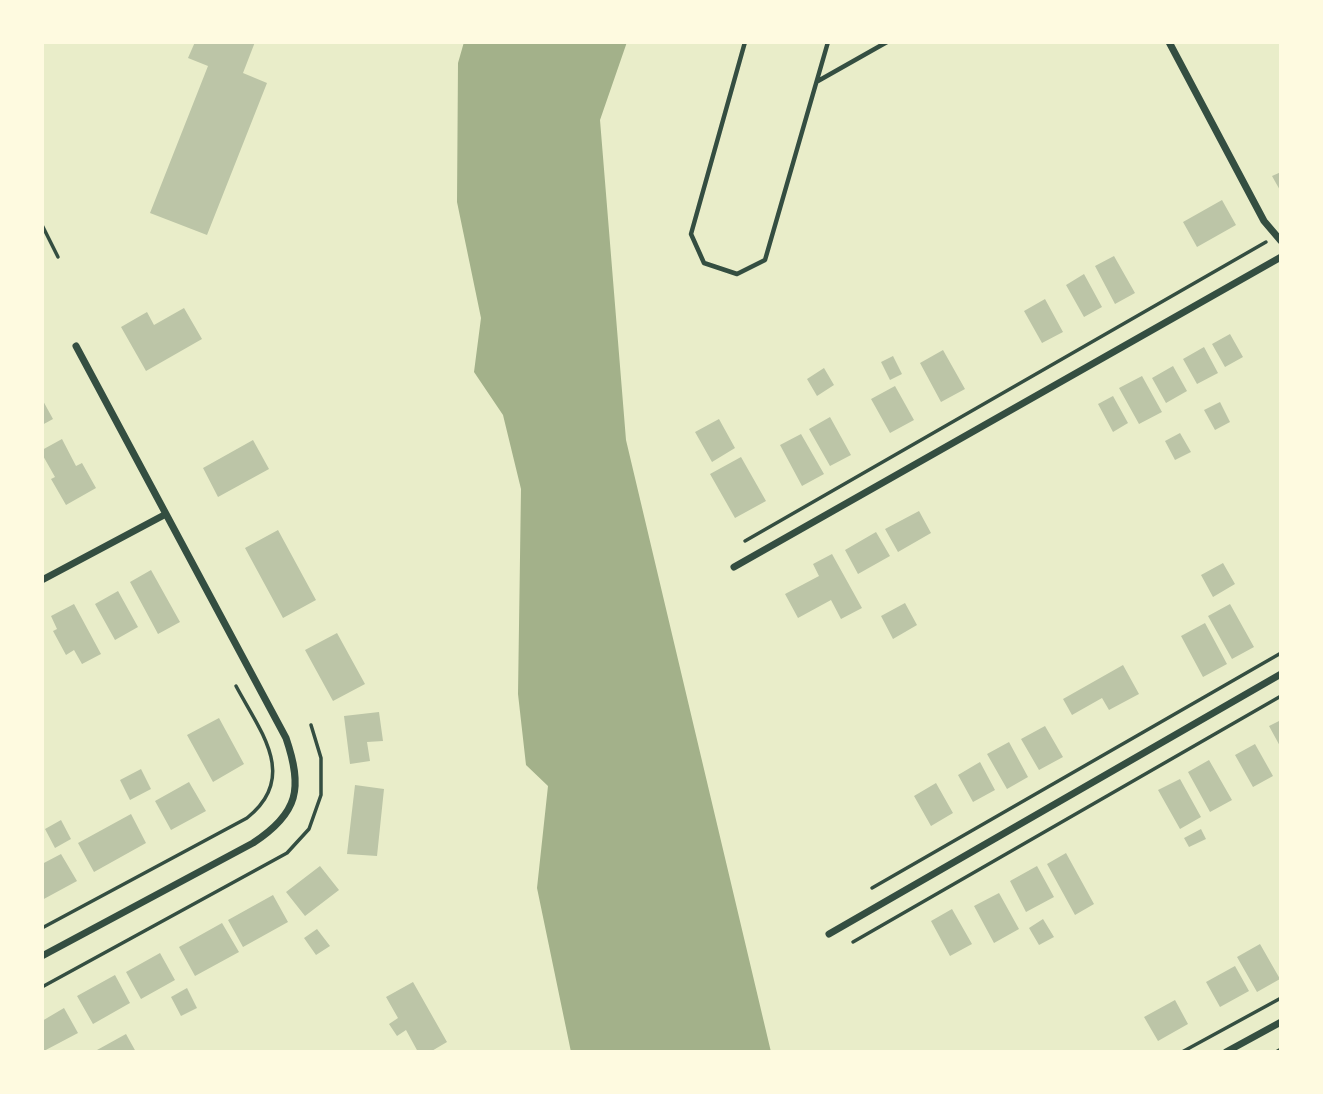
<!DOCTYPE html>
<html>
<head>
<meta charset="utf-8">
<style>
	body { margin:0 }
	#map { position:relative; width:1323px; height:1094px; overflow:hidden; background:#e9edc9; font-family:Jost,sans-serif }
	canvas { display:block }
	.frame { position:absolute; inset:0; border:44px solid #fefae0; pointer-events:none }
</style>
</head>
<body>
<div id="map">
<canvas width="1323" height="1094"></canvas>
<div class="frame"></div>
</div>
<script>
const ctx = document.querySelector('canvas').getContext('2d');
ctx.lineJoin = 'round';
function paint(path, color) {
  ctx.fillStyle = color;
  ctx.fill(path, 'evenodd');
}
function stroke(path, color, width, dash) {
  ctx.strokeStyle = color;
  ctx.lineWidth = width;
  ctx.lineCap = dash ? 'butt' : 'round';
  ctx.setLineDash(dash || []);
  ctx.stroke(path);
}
paint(new Path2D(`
	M464,42h163l-27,78 26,320 145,612h-200l-34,-164 11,-102 -22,-21 -8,-71 3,-205 -18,-74 -29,-43 7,-54 -24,-116 1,-139z`), '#a3b18a');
paint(new Path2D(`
	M195,42h60l-12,31 24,10 -60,152 -57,-22 58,-147 -20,-8z
	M1281,172v20l-9,-16z
	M1222,200l14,25 -39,22 -14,-25z
	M1114,256l21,37 -20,11 -20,-38z
	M1084,274l18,33 -18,10 -18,-32z
	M1045,299l18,33 -21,11 -18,-32z
	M184,308l18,31 -56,32 -25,-44 26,-15 7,13z
	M1230,334l13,23 -18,10 -13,-23z
	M1204,347l14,26 -21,11 -14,-25z
	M943,350l22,39 -24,13 -21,-39z
	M893,356l9,18 -12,6 -9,-18z
	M1173,366l14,25 -21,12 -14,-25z
	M824,368l10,17 -17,11 -10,-17z
	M1142,376l20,36 -23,12 -20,-36z
	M895,386l19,34 -24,13 -19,-34z
	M1113,396l15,27 -15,9 -15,-28z
	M42,399l11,20 -11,6z
	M1220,402l10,20 -15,8 -11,-20z
	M830,417l21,38 -21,11 -21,-37z
	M719,419l16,29 -23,14 -17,-30z
	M1180,433l11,19 -16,8 -10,-19z
	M801,434l23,40 -22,12 -22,-41z
	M62,439l14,27 6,-3 14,25 -30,17 -15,-26 4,-2 -13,-23v-4z
	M253,440l16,29 -51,28 -15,-29z
	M741,457l25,44 -31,17 -25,-44z
	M919,511l12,22 -33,19 -13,-23z
	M278,530l38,70 -33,18 -38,-70z
	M876,532l14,24 -32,18 -13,-24z
	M832,554l30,54 -21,11 -10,-19 -33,18 -13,-24 34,-18 -6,-12z
	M1223,563l12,21 -22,13 -12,-22z
	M151,570l29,52 -22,12 -28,-52z
	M118,591l20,36 -23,13 -20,-36z
	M905,603l12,22 -24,14 -12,-23z
	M74,604l27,50 -19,10 -8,-14 -8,5 -13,-24 4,-2 -6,-13z
	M1230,604l24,43 -22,12 -24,-43z
	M1205,623l22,41 -24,13 -22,-41z
	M337,633l28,51 -32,17 -28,-51z
	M1123,665l16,29 -30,16 -7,-12 -30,17 -9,-16z
	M379,712l4,29 -16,1 3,19 -20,3 -6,-48z
	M219,718l25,46 -31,18 -26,-47z
	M1281,720v28l-12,-22z
	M1045,726l18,31 -24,13 -18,-31z
	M1009,742l19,35 -21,12 -20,-35z
	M1255,744l18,32 -20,11 -18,-32z
	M1209,760l23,40 -22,12 -22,-40z
	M980,762l15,28 -22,12 -15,-27z
	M141,769l10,20 -21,11 -10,-20z
	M1180,779l21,38 -21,12 -22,-39z
	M189,782l17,29 -35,19 -16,-29z
	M936,783l17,30 -22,13 -17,-30z
	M355,785l29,4 -7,67 -30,-2z
	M131,814l15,29 -52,29 -16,-29z
	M61,820l10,19 -16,9 -10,-19z
	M1201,829l5,10 -17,8 -5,-9z
	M1066,853l28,51 -19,11 -28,-51z
	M61,854l16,27 -35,19v-36z
	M320,866l19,24 -34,26 -19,-24z
	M1037,866l17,31 -28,15 -16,-31z
	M999,893l20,36 -25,14 -20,-37z
	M273,895l15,27 -45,25 -15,-27z
	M952,909l20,35 -22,12 -19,-35z
	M1043,919l11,18 -15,8 -10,-17z
	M222,923l17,29 -44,24 -16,-29z
	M317,929l13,17 -14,9 -12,-17z
	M1260,944l20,35 -23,13 -20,-35z
	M160,953l15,27 -34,19 -15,-27z
	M1235,966l14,25 -29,16 -14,-25z
	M115,975l15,28 -37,21 -16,-28z
	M413,982l34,60 -17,10h-12l-12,-22 -9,6 -8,-12 9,-6 -12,-21z
	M187,988l10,20 -16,8 -10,-19z
	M1175,1000l13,24 -30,17 -14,-24z
	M64,1008l14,25 -36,19v-31z
	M126,1034l10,18h-38l-1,-2z`), '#bcc5a7');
stroke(new Path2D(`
	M42,225l16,32
	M745,541l521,-299
	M872,888l409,-235
	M42,928l205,-110c52,-41 13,-87 -11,-132
	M853,942l428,-246
	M42,987l245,-134 22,-24 12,-34v-37l-10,-33
	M1182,1052l99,-54
	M1276,1052l5,-3`), '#344e41', 3.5);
stroke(new Path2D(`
	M745,42l-54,192 13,29 33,11 28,-14 63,-218
	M818,81l69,-39`), '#344e41', 4.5);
stroke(new Path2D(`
	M1169,42l95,179 17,20
	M734,567l547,-310
	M42,580l124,-66
	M829,934l452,-260
	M42,956l211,-113c46,-30 50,-55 33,-105l-210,-392
	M1226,1052l55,-30`), '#344e41', 7);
</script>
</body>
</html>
